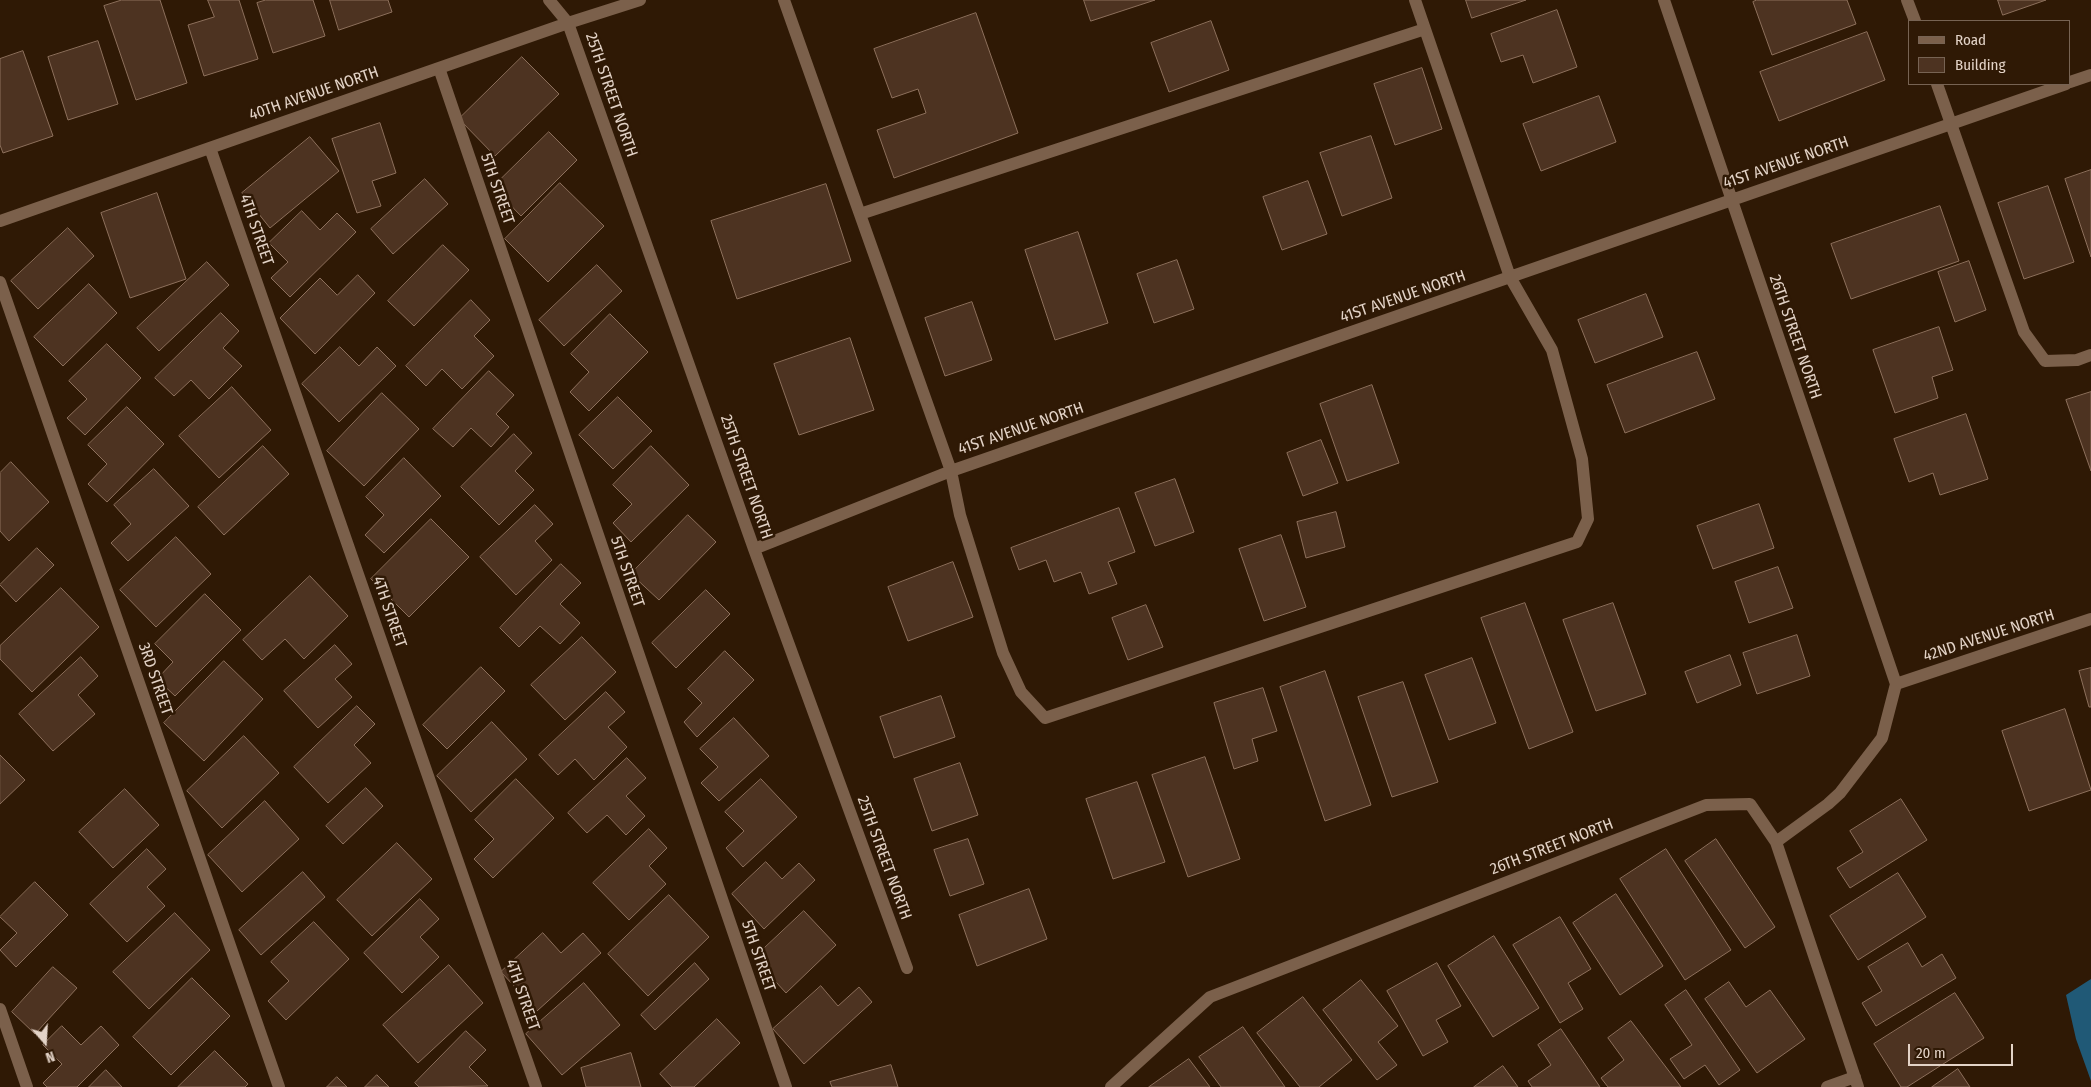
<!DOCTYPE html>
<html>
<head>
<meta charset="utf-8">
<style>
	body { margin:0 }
	#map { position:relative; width:2091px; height:1087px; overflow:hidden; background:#2f1905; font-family:"Fira Sans Condensed",sans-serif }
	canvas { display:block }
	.legend { position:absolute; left:1908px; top:20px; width:162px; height:65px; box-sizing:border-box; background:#2f1905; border:1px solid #776353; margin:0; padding:6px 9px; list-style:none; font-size:15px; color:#e3d3c7 }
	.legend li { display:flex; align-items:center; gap:10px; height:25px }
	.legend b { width:25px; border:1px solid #776353 }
	.north { position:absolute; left:20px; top:1017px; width:50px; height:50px; -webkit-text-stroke:4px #2f1905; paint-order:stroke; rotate:161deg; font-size:14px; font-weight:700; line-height:20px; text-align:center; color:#e3d3c7 }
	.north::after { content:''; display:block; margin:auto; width:18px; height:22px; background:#e3d3c7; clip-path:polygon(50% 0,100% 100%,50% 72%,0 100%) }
	.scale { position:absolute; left:1908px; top:1044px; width:105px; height:22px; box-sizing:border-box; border:2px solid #e3d3c7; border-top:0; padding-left:6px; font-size:15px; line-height:18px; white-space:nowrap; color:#e3d3c7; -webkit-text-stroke:4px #2f1905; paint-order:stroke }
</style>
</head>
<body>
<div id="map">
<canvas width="2091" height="1087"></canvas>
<ul class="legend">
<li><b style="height:6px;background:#7b604b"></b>Road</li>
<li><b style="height:14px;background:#4d3321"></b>Building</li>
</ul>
<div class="north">N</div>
<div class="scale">20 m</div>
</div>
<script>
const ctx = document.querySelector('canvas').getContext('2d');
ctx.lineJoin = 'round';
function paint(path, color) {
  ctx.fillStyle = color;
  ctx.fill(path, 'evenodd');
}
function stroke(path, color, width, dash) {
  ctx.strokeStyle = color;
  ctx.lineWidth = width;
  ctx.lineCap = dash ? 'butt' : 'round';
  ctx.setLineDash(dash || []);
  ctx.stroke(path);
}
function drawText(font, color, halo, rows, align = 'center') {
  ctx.font = font + ' "Fira Sans Condensed",sans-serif';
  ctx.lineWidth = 5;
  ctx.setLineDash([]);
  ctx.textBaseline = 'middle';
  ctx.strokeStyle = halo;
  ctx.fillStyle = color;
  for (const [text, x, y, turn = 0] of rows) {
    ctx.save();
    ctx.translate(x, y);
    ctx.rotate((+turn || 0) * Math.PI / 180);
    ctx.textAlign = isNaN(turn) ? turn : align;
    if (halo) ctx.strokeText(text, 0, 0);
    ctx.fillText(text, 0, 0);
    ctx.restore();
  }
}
paint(new Path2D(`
	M2091,979v102l-15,-42 -10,-44z`), '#205976');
const building = new Path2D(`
	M122,0h38l27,83 -51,17 -32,-94z
	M208,0h31l19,59 -54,17 -16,-51 26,-8z
	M266,0h47l12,36 -52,17 -16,-50z
	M330,0h58l4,12 -53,18z
	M1084,0h71l-64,21z
	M1466,0h60l-54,18z
	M1757,0h90l9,24 -84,31 -19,-53z
	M1998,0h48l-43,15z
	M1557,10l20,57 -44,16 -10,-28 -22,7 -10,-28z
	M976,13l42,120 -124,45 -17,-48 49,-17 -8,-24 -26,9 -18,-49z
	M1211,21l18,49 -60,22 -18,-49z
	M1867,32l18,48 -106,41 -19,-49z
	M98,41l20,63 -50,16 -20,-63z
	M23,51l30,85 -50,17 -3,-8v-86z
	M522,57l37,37 -64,62 -36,-37z
	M1422,68l20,61 -47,16 -21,-61z
	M1599,96l17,46 -75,29 -18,-47z
	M380,123l16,50 -24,8 9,25 -24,7 -25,-74z
	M549,132l28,28 -56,56 -28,-29z
	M1371,136l21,62 -50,18 -22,-63z
	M310,137l29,34 -69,57 -28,-35z
	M2091,170v87l-26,-78z
	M425,179l23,25 -55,50 -22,-25z
	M1308,181l19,53 -45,16 -19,-53z
	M560,183l44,43 -56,56 -43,-43z
	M826,184l25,77 -114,38 -26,-78z
	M2048,186l26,76 -50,17 -26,-76z
	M157,193l29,86 -56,19 -29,-85z
	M1940,206l19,55 -108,38 -20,-55z
	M302,211l18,19 17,-17 19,19 -66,65 -19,-19 17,-16 -19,-19z
	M68,228l26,28 -56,53 -27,-28z
	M1078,232l30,91 -53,17 -30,-90z
	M443,245l26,25 -55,56 -26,-25z
	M1177,260l17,49 -40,14 -17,-49z
	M1969,261l17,49 -31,12 -17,-50z
	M207,262l22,23 -70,66 -22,-23z
	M597,265l25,26 -58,55 -25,-26z
	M358,275l17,18 -60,61 -35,-36 40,-40 17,17z
	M89,284l28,29 -54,53 -29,-29z
	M1646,294l17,43 -68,26 -17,-43z
	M471,300l19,20 -16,16 20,20 -32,33 -20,-20 -16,17 -20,-20z
	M972,302l20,58 -47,16 -20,-58z
	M221,313l18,18 -16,17 19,18 -33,33 -18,-19 -17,16 -19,-18z
	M610,314l38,38 -59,59 -19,-19 19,-20 -18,-18z
	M1939,327l14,43 -21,7 6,21 -43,15 -22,-63z
	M850,338l24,72 -75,25 -25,-71z
	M107,344l34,34 -56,57 -18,-17 20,-19 -18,-18z
	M340,347l19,19 18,-19 19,19 -57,56 -37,-38z
	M1697,352l18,47 -90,34 -18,-48z
	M489,371l25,24 -18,19 13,13 -18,20 -20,-19 -18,19 -20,-18z
	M1372,385l27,78 -52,18 -27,-77z
	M232,387l39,43 -52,48 -40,-42z
	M2091,392v79l-25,-71z
	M382,393l37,36 -55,57 -37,-35z
	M618,397l34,34 -39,38 -34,-34z
	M127,407l37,37 -57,58 -19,-18 19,-20 -19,-19z
	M1966,414l22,65 -48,16 -7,-22 -24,9 -15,-43z
	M514,434l18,19 -17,18 19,19 -35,35 -38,-38z
	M1321,440l17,43 -35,13 -16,-43z
	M263,446l26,28 -65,61 -26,-28z
	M651,446l38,39 -58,57 -18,-19 19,-19 -19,-19z
	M404,458l37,38 -57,57 -19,-18 19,-20 -18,-18z
	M11,462l38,40 -40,39 -9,-10v-58z
	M154,469l35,37 -61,55 -17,-18 20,-19 -17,-19z
	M1175,479l19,53 -39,14 -20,-53z
	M1759,504l15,44 -61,21 -16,-43z
	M535,505l18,19 -18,17 17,19 -36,35 -36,-38z
	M1119,508l16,44 -27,10 9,22 -28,10 -8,-22 -27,10 -8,-22 -27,10 -8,-22z
	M1336,512l9,35 -39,11 -9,-36z
	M688,515l28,27 -57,58 -28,-26z
	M431,519l38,38 -60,60 -38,-38z
	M1281,535l25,72 -42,14 -25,-72z
	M176,537l35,37 -55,53 -36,-37z
	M37,548l17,17 -38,37 -16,-17z
	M953,562l20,55 -65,24 -20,-54z
	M561,564l20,19 -21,21 20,19 -20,21 -20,-18 -21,21 -19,-19z
	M1778,567l15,41 -44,15 -14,-41z
	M310,576l38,40 -44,43 -19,-20 -23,21 -19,-20z
	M61,588l38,39 -67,65 -32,-33v-13z
	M706,590l24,24 -54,54 -24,-25z
	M205,594l36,36 -66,66 -18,-17 16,-17 -18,-18z
	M1525,603l48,129 -44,17 -48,-131z
	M1613,603l33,91 -50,17 -33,-91z
	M1146,605l17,42 -35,13 -16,-42z
	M1797,635l13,41 -53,18 -14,-41z
	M582,637l34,35 -51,48 -34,-35z
	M335,645l17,19 -17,15 17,18 -34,31 -34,-37z
	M725,651l29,29 -57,57 -13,-15 18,-19 -14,-14z
	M1730,655l11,30 -44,18 -12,-31z
	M81,657l17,19 -20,19 17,19 -42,37 -34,-37z
	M1472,658l24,65 -47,17 -24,-65z
	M224,661l39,38 -59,62 -40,-38z
	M481,667l24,24 -58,58 -24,-24z
	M2091,668v39h-2l-10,-36z
	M1325,671l46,134 -46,16 -45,-134z
	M1403,682l35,100 -46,15 -34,-100z
	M1263,688l14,43 -25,8 6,22 -24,8 -20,-66z
	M606,692l19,20 -17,15 19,20 -33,33 -19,-21 -17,16 -19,-20z
	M941,696l14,41 -61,21 -14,-41z
	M357,706l18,18 -21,21 17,18 -43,40 -34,-36z
	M2065,709l26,81 -62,21 -27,-80z
	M734,718l35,38 -50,45 -18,-18 17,-16 -18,-18z
	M492,722l35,37 -56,53 -34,-36z
	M244,736l35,37 -57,55 -35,-37z
	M0,755l25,25 -25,24z
	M1205,757l35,102 -52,18 -36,-102z
	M627,758l19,20 -20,18 19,20 -19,19 -19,-20 -20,18 -19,-20z
	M960,763l18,52 -46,16 -18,-52z
	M516,779l38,39 -61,60 -19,-19 20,-20 -19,-19z
	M761,779l36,38 -54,50 -17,-19 18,-17 -19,-19z
	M1137,782l28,80 -52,17 -27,-80z
	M366,788l17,18 -40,38 -17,-18z
	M125,789l34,36 -46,43 -34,-36z
	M1901,799l26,41 -77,48 -13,-20 26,-16 -13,-21z
	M265,801l34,38 -57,53 -34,-37z
	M649,829l18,19 -18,18 17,18 -37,36 -36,-37z
	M968,839l16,45 -34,12 -16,-46z
	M1716,839l59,88 -30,21 -60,-87z
	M397,843l35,36 -60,57 -35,-36z
	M147,849l19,20 -19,18 18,19 -38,36 -37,-38z
	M1666,849l65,101 -46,30 -65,-101z
	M766,862l16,17 17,-16 16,17 -51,49 -32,-35z
	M303,872l22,25 -64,58 -22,-25z
	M1898,873l28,44 -68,43 -28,-44z
	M35,882l33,33 -52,52 -16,-17 17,-17 -17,-16z
	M1029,889l18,50 -70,27 -18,-51z
	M1616,894l47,72 -43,29 -47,-72z
	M669,895l40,42 -61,59 -40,-42z
	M420,899l19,20 -19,18 19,20 -37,36 -38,-40z
	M804,911l32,34 -50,48 -32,-35z
	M175,913l35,37 -61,59 -36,-37z
	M1560,917l31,52 -23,14 15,26 -23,14 -47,-78z
	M314,922l35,37 -63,61 -18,-19 21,-20 -18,-19z
	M543,933l18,20 22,-20 18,20 -64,58 -36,-39z
	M1494,936l45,72 -46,29 -45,-71z
	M1908,943l14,24 20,-13 14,24 -80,48 -14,-23 20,-12 -14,-24z
	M695,963l14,16 -54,51 -14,-15z
	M1437,963l24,43 -25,14 12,22 -25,14 -36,-65z
	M449,965l34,38 -65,60 -35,-38z
	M53,967l24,21 -42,46 -23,-22z
	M192,978l38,38 -59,59 -38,-38z
	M1361,980l37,46 -20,16 19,23 -20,15 -54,-70z
	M1729,982l17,25 24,-17 35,49 -48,34 -52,-74z
	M584,983l36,42 -58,50 -36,-41z
	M821,986l17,20 21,-19 13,15 -68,62 -31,-35z
	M1686,990l54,80 -21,15 -14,-20 -21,14 -14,-20 22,-14 -27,-40z
	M1955,993l29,45 -77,49h-6l-27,-43z
	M1303,997l49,63 -33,27h-19l-43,-54z
	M717,1019l23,24 -46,44h-22l-12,-13z
	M1631,1021l50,66h-73l-7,-9 23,-18 -16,-22z
	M62,1026l19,19 20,-19 18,19 -42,42h-30l-4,-4 19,-19 -19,-19z
	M1243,1027l42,60h-64l-22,-30z
	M1561,1029l39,58h-68l-4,-6 23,-16 -13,-20z
	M466,1031l20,19 -17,17 19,19 -69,1 -4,-4z
	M215,1051l33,33 -3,3h-67z
	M631,1053l10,34h-55l-5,-19z
	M1189,1059l21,28h-61z
	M891,1065l7,22h-66l-2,-5z
	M1503,1066l15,21h-44z
	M1958,1069l12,18h-38z
	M106,1070l16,17h-33z
	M377,1075l12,12h-24z
	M337,1077l10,10h-20z`);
paint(building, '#4d3321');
stroke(building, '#8d705c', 1);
stroke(new Path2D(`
	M549,0l19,23 186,526 153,419
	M784,0l167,471 9,44 43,138 18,39 24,26 532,-176 11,-23 -6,-60 -30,-109 -42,-73 -95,-277
	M1664,0l232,684
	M1907,0l8,21
	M439,68l347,1019
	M2070,82l21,-7
	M1937,84l87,248 21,29 32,-1 14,-5
	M210,148l326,939
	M860,214l565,-185
	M0,221l568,-198 72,-23
	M0,282l279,805
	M754,549l197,-78 1115,-387
	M1896,684l195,-65
	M1776,842l52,-38 12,-11 42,-55 14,-54
	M0,1009l27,78
	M1111,1087l99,-90 496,-192 44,-1 26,38 82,245
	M1827,1087l28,-10`), '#7b604b', 12);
drawText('16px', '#e3d3c7', '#2f1905', [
	["40TH AVENUE NORTH",314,94,-19],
	["25TH STREET NORTH",611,95,71],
	["41ST AVENUE NORTH",1786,163,-19],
	["5TH STREET",497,189,71],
	["4TH STREET",256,230,71],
	["41ST AVENUE NORTH",1403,297,-19],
	["26TH STREET NORTH",1795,337,71],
	["41ST AVENUE NORTH",1021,429,-19],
	["25TH STREET NORTH",746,477,71],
	["5TH STREET",627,572,71],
	["4TH STREET",389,612,71],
	["42ND AVENUE NORTH",1989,636,-18],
	["3RD STREET",155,679,71],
	["26TH STREET NORTH",1552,847,-21],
	["25TH STREET NORTH",884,858,70],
	["5TH STREET",758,956,71],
	["4TH STREET",522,995,71]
]);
</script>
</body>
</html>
